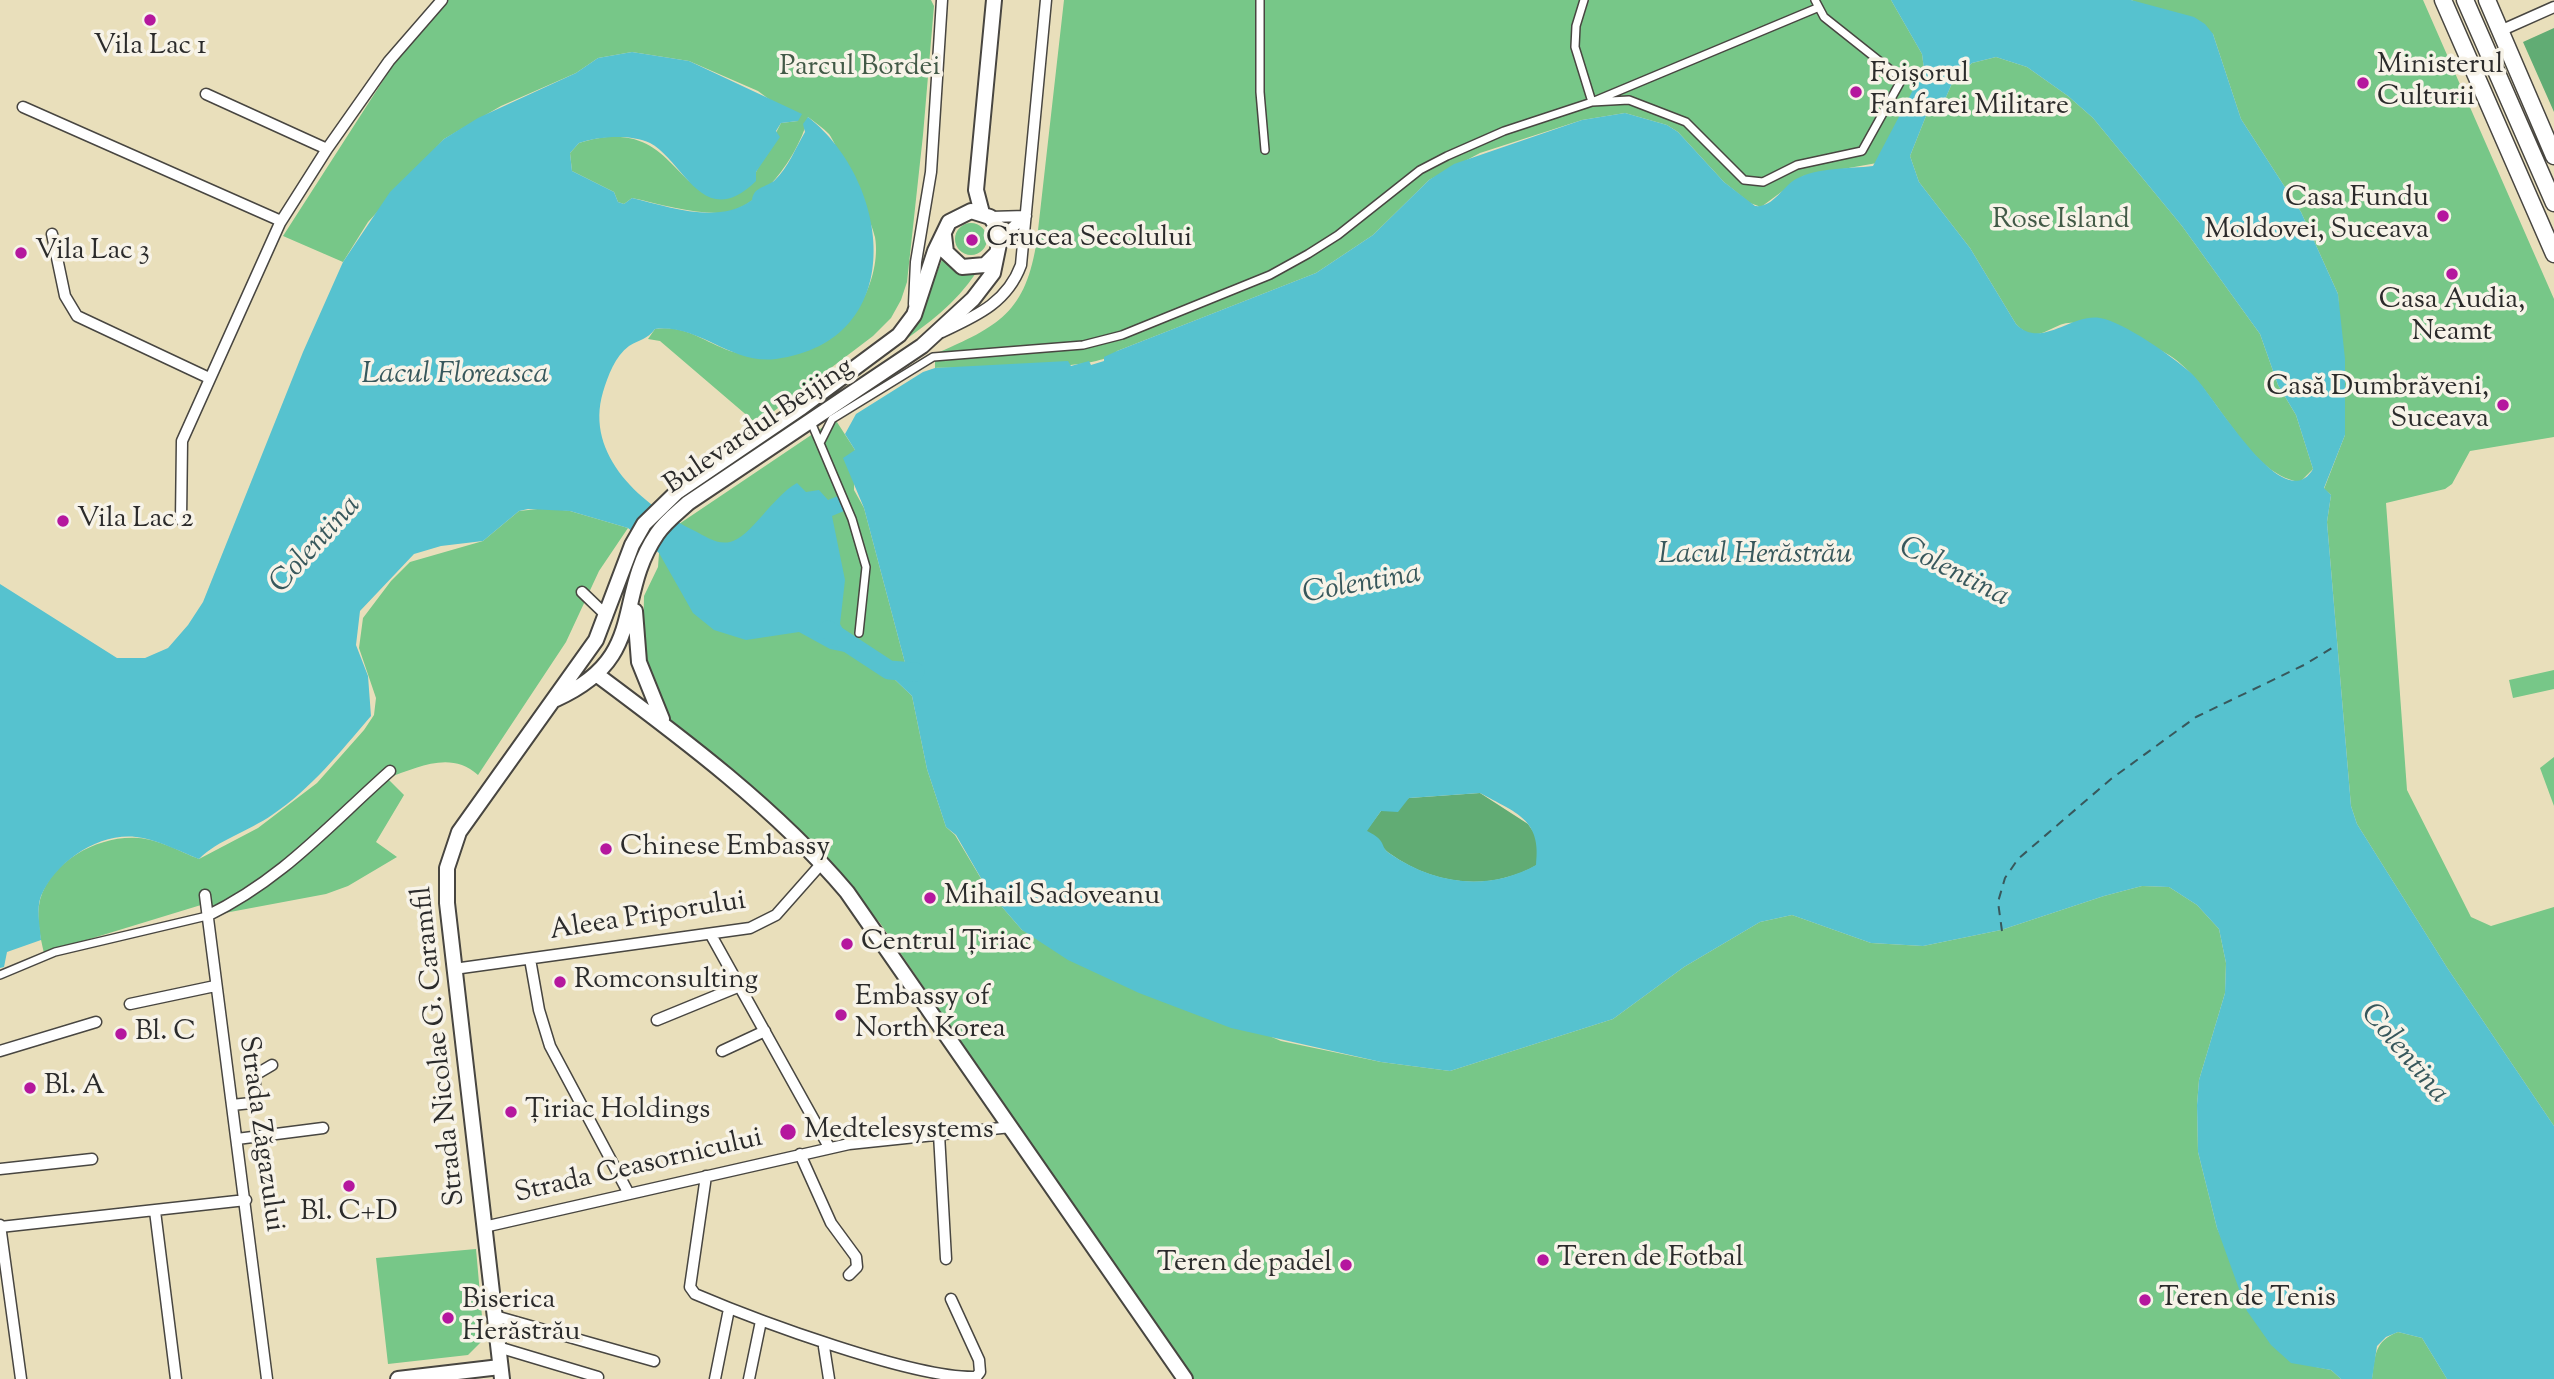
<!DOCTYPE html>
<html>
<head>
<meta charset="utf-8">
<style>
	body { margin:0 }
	canvas { display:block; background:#e9dfbb }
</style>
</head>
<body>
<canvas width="2554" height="1379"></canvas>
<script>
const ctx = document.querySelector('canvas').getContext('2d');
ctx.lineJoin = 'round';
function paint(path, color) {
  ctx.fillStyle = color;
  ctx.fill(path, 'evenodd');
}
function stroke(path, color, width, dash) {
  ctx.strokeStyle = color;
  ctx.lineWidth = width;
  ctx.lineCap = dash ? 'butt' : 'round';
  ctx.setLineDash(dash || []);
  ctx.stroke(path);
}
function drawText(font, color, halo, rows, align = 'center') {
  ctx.font = font + ' "Sorts Mill Goudy",serif';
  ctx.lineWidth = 7;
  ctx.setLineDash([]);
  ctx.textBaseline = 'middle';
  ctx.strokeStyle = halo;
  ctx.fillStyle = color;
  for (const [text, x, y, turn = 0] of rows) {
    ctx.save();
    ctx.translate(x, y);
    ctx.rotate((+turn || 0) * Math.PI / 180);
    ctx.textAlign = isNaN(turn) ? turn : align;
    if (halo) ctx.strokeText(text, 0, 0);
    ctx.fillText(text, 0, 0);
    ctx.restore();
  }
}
paint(new Path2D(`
	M446,0h485l3,6 -11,129 -16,147 -6,18 -10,18 -18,18 -116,88 -97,-83 -12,-2 7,-10c31,-4 47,12 75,22 16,6 62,3 79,-2 43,-12 73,-71 66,-112 -2,-14 -38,-92 -46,-103 -6,-6 -14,-12 -21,-17 -8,37 -49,96 -90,96 -29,0 -58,-9 -86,-15l-8,6 -6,-2 -4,-10 -42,-21 -2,-18 9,-10c93,-29 92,53 146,54l31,-25 25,-49 17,-2 -40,-30 -69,-30 -57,-9 -34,6 -22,15 -75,33 -57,33 -76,83 -25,40 -60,-26 119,-185z
	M1064,0h827l31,54 2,15 -47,94 -74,13 -42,31 -11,-4 -26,-21 -46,-50 -11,-7 -42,-12 -43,7 -102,33 -51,27 -56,55 -57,38 -199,78c-16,22 -145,16 -182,17v-14c64,-28 91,-41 102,-115z
	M2131,0h292l131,299v138l-84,14 -18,33 -7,5 -59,14 21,287 64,127 20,9 63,-19v219l-106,-157 -91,-145 -6,-18 -24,-284 4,-27 -7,-6 21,-54 -7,-141 -37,-82 -60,-93 -28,-85z
	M1996,57l31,10 41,29 25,22 89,108 78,108 18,51 18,30 17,54 -13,13c-55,-8 -83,-97 -131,-127 -27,-17 -63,-27 -95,-32 -22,-3 -35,26 -58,1l-46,-76 -51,-66 -9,-26 16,-40 17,-12 10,-23 19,-18z
	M955 239a16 16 0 1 1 32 0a16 16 0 1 1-32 0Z
	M943,257l14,13 19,3c-20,30 -48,51 -78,72l22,-29z
	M835,419l20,31 -1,40 10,18 41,155 -4,5 -13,5 24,23 15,73 19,58 9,8 34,57 33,38 259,111 100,21 69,9 163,-52 71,-52 76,-45 32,-7 79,28 52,3 78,-16 103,-34 38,-10 27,1 28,18 22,24 7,34 -1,30 -26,87 -2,25 1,47 19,76 16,36 83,103 15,3 10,9h-1150l-311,-456 -59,-69 -150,-134 -13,-18 -15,-49 1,-57 14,-29 1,-14 20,-29z
	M547,508l23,3 58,17 -29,43 -33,71 -88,133c-28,-25 -60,-7 -91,3l17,17 -28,47 21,15 -49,29 -22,8 -112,21 -13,-10 -157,48c-4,-16 -8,-37 -4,-53 11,-40 60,-65 98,-62 20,1 43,14 61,21l59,-31 59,-45 47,-53 10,-15 2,-17 -17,-50 4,-30 28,-37 19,-19 73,-21 36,-30z
	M2554,670v19l-41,9 -4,-18z
	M2554,757v49l-14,-38z
	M476,1249l8,90 -16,16 -80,9 -12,-106z
	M2398,1332l24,6 25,41h-75c3,-23 2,-38 26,-47z`), '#77c788');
paint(new Path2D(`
	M2554,28v84l-31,-70z
	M1480,793l48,31 11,16 -2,25c-48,27 -104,20 -148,-12 -8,-6 -10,-14 -23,-22l15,-20 28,-13z`), '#61ac74');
paint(new Path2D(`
	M1891,0h240l63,17 11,7 8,10 28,85 60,93 37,82 7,65v76l-21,53 7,7 -4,27 24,284 6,18 91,145 106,157v253h-107l-25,-41 -24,-6 -12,5 -9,9 -5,33h-31l-10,-9 -40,-7 -20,-18 -24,-34 -30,-83 -19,-76 -1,-47 2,-25 26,-87 1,-30 -7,-34 -22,-24 -28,-18 -27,-1 -38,10 -103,34 -78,16 -52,-3 -79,-28 -32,7 -76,45 -71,52 -163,52 -69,-9 -150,-34 -92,-35 -71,-33 -46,-30 -33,-38 -33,-57 -10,-8 -19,-58 -15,-73 -24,-23 3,-6 10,1 4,-5 -41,-155 -21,-50 12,-8 -10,-16 11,-20 67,-42 12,-4 133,-7 3,5 18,-5 2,4 13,-4v-4l13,-6 199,-78 57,-38 56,-55 25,-16 128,-44 43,-7 42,12 11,7 46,50 31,24c18,2 27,-19 41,-27 23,-12 52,-10 77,-13l51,-97 -2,-15zM1996,57l31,10 41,29 25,22 89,108 78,108 18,51 18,30 17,54c-30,51 -101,-78 -122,-96 -18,-16 -67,-51 -91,-55 -29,-5 -59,32 -84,6l-46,-76 -51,-66 -9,-26 16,-40 17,-12 10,-23 19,-18zM1480,793c36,20 62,26 56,72 -48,27 -103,19 -147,-12 -6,-4 -5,-8 -9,-13 -3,-4 -9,-7 -13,-9l14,-20 17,1 11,-14z
	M632,52l57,9 113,53 -4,7 -17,2 -5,8 4,6 -24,35v9c-53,52 -72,-20 -106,-38 -19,-9 -51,-7 -71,0l-9,10 2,18 42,21 4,10 6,2 8,-6c38,9 86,27 120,2 2,-14 14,-12 23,-20 13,-12 21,-33 30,-48l-2,-8 5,-7c84,66 102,224 -32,242 -45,6 -76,-35 -121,-30 -8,11 -15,10 -26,17 -14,10 -21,30 -26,46 -19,64 40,114 92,139 10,5 22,14 35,11 20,-4 43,-46 67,-59l9,9 13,-2 9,10 10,-4 6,15 -12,5 13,64 -5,44 11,19 -6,9 -15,-3 -31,-17 -53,8 -32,-10 -21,-17 -34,-60 -31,-25 -58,-17 -42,-2 -9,2 -36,30 -42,5 -27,8 -54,57 -4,34 12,31 3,40c-31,36 -59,72 -99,99 -23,16 -54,25 -73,44 -18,-7 -37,-17 -56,-21 -40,-9 -87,22 -102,58 -5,13 -1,30 0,44l-34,12 -3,15 -4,1v-384l117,74h28l23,-10 20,-23 15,-23 100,-250 40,-90 47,-70 54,-53 34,-21 98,-45 22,-15z`), '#56c2cf');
stroke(new Path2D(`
	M828,630l61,40 26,2`), '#56c2cf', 19);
stroke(new Path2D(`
	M2002,931l-4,-29 7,-24 13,-19 93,-80 85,-62 108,-52 33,-20`), '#38585c', 2, [9, 7]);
const pedestrian = new Path2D(`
	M1260,0v92l5,58
	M1584,0l-8,26 -1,21 17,55 225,-94
	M811,422l41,97 14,48 -7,66
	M821,441l11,-22 101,-62 150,-12 39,-10 148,-60 38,-21 30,-19 82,-65 27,-14 57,-25 88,-29 37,-2 57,22 58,58 19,2 34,-17 65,-14 40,-72 -78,-62 -9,-17
	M0,975l55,-23 152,-36`);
const minor = new Path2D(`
	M2500,31l54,-24
	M206,94l121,55
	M23,107l258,114
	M990,217l36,-1
	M52,234l13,62 12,20 132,62
	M1000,239l23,-21
	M914,304l2,-42 15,-90 11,-172
	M942,332c34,-16 65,-29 79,-67l25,-265
	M181,520l1,-79 98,-218 47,-74 62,-88 53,-61
	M582,592l25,24
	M205,895l62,484
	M207,916c76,-37 121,-90 183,-145
	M711,935l118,212
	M530,959l9,51 11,36 79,148
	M454,969l296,-41 26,-13 46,-52
	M130,1004l85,-18
	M657,1020l83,-34
	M0,1051l96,-29
	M722,1051l43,-20
	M232,1105l19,-2 4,-7v-21l17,-10
	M939,1134l7,125
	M237,1139l86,-11
	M800,1154l31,69 25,34 1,10 -8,8
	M0,1169l92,-10
	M706,1176l-16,111 5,7c61,26 219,85 281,83l4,-5 -1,-12 -28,-61
	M155,1211l21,168
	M0,1225l21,154
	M0,1227l246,-27
	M484,1227l365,-83 162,-17
	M495,1316l159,45
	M498,1347l100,30
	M824,1347l5,32
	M715,1379l14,-70
	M749,1379l12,-58`);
const secondary = new Path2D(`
	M982,213l-6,-23 18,-190
	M944,235l2,17 16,15 23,-2 12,-12
	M635,611l4,51 23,57
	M596,674c86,64 181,135 251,218l338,487
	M398,1379l102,-12
	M502,1379l-55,-476v-35l12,-36 137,-192 36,-95 12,-21 33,-32 125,-85 97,-72 15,-20 21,-64 14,-29 22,-11 19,6 8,11 2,11 -7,34 -20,26 -51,47 -234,157c-11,10 -23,19 -31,31 -44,65 -8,123 -101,165`);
const primary = new Path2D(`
	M2443,0l111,254
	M2465,0l89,203
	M2487,0l67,156`);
stroke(pedestrian, '#484641', 10);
stroke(minor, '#484641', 13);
stroke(secondary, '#484641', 18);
stroke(primary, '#484641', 19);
stroke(pedestrian, '#fff', 7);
stroke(minor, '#fff', 10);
stroke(secondary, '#fff', 14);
stroke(primary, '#fff', 16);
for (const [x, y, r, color] of [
	[150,20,7,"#b5179e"],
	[2363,83,7,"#b5179e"],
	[1856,92,7,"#b5179e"],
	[2443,216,7,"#b5179e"],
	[972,240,7,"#b5179e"],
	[21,253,7,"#b5179e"],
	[2452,274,7,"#b5179e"],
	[2503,405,7,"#b5179e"],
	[63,521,7,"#b5179e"],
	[606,849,7,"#b5179e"],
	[930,898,7,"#b5179e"],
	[847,944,7,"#b5179e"],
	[560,982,7,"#b5179e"],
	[841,1015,7,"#b5179e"],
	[121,1034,7,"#b5179e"],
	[30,1088,7,"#b5179e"],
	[511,1112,7,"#b5179e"],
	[788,1132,9,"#b5179e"],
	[349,1186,7,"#b5179e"],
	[1543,1260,7,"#b5179e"],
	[1346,1265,7,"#b5179e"],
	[2145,1300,7,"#b5179e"],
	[448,1318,7,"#b5179e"]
]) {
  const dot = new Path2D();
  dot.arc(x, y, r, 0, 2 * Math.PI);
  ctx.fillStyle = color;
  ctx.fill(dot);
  stroke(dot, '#f7f3e8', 2.5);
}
drawText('28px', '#2b2b2b', '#f7f3e8', [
	["Vila Lac 1",150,48,"center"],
	["Ministerul",2377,67],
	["Culturii",2377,99],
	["Foișorul",1870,76],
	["Fanfarei Militare",1870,108],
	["Casa Fundu",2429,200,"right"],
	["Moldovei, Suceava",2429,232,"right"],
	["Crucea Secolului",986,240],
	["Vila Lac 3",35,253],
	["Casa Audia,",2452,302,"center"],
	["Neamt",2452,334,"center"],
	["Casă Dumbrăveni,",2489,389,"right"],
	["Suceava",2489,421,"right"],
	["Vila Lac 2",77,521],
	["Chinese Embassy",620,849],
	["Mihail Sadoveanu",944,898],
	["Centrul Țiriac",861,944],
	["Romconsulting",574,982],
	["Embassy of",855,999],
	["North Korea",855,1031],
	["Bl. C",135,1034],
	["Bl. A",44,1088],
	["Țiriac Holdings",525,1112],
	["Medtelesystems",804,1132],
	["Bl. C+D",349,1214,"center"],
	["Teren de Fotbal",1557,1260],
	["Teren de padel",1332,1265,"right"],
	["Teren de Tenis",2159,1300],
	["Biserica",462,1302],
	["Herăstrău",462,1334]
], 'left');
drawText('28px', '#425a47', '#f7f3e8', [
	["Parcul Bordei",860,69],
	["Rose Island",2061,222]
]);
drawText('28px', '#2b2b2b', '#f7f3e8', [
	["Bulevardul Beijing",760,428,-34],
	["Aleea Priporului",648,918,-9],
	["Strada Nicolae G. Caramfil",441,1046,-96],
	["Strada Zăgazului",259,1134,82],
	["Strada Ceasornicului",639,1168,-13]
]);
drawText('italic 30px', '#38585c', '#f7f3e8', [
	["Lacul Floreasca",455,377],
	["Colentina",317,546,-48],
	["Lacul Herăstrău",1755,557],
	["Colentina",1953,574,27],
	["Colentina",1362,586,-10],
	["Colentina",2403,1055,50]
]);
</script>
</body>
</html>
